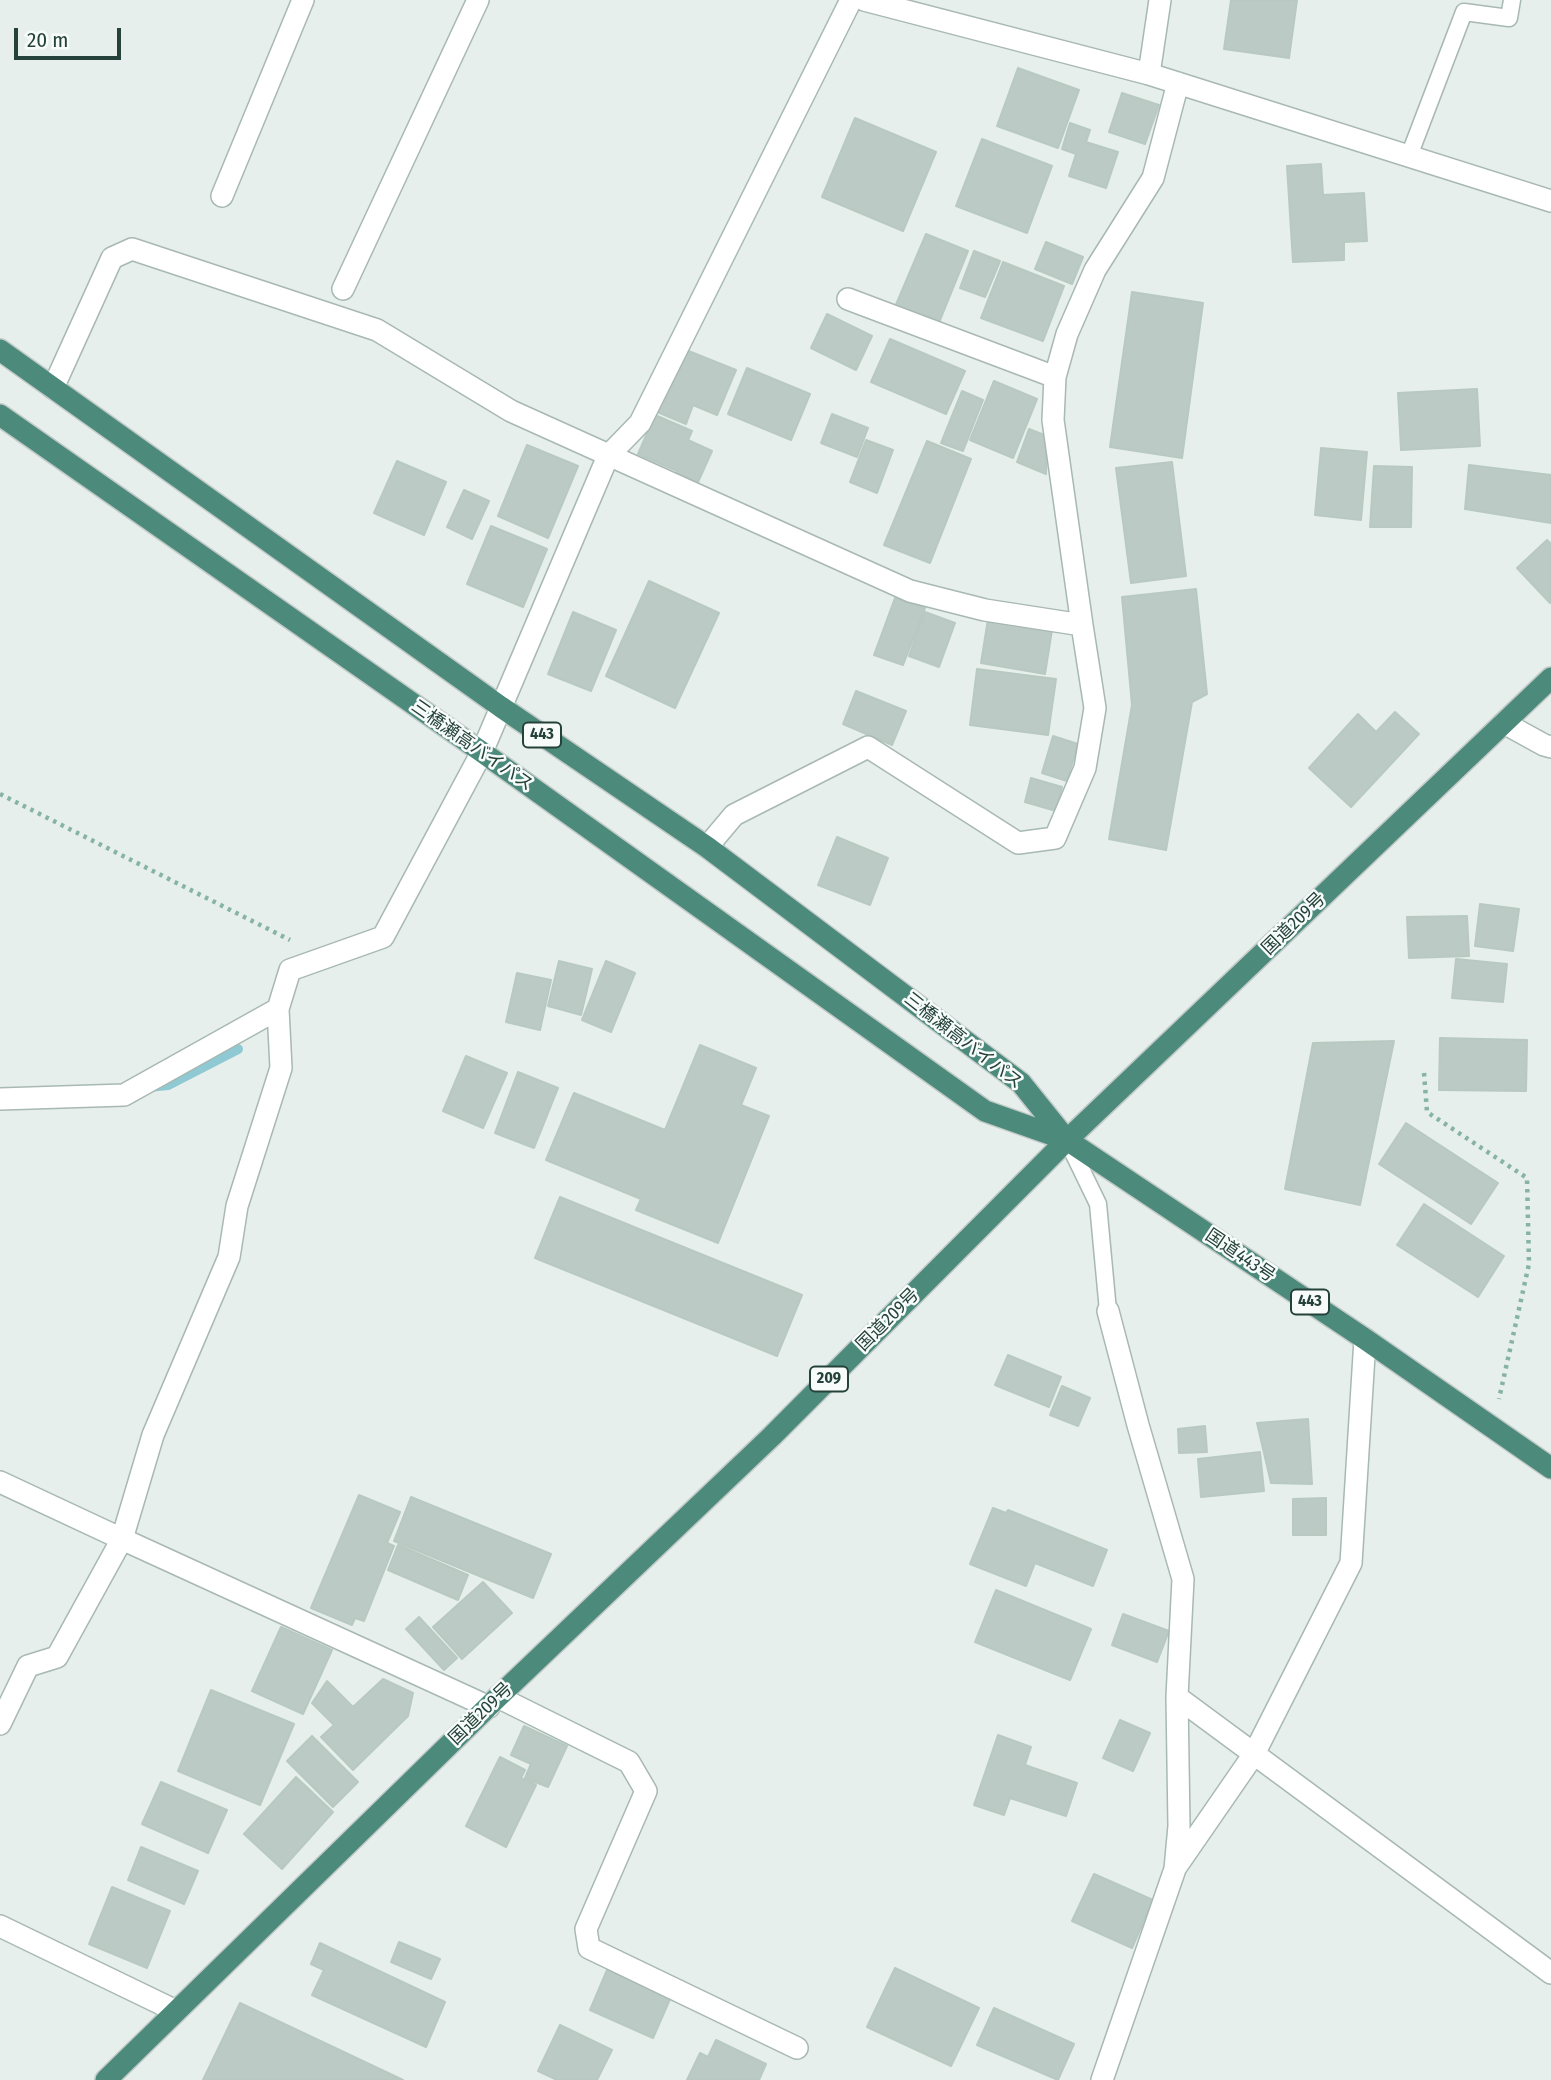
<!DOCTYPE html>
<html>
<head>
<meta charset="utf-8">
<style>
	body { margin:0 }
	#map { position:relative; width:1551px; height:2080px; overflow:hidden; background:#e6efeb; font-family:"Fira Sans Condensed",sans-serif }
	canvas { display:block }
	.scale { position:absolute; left:14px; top:28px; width:107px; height:32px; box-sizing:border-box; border:4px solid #24423a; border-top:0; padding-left:9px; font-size:21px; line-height:24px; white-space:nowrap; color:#24423a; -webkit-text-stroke:5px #f7fbf9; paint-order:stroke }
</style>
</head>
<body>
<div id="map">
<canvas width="1551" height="2080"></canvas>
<div class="scale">20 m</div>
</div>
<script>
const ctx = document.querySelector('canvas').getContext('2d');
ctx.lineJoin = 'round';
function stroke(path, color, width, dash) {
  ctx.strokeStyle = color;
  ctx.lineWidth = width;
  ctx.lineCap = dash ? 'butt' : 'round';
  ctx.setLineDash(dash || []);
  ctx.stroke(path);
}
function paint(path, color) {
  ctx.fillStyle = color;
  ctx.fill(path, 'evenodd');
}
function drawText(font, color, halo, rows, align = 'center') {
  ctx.font = font + ' "Fira Sans Condensed","Noto Sans JP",sans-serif';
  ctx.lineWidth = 5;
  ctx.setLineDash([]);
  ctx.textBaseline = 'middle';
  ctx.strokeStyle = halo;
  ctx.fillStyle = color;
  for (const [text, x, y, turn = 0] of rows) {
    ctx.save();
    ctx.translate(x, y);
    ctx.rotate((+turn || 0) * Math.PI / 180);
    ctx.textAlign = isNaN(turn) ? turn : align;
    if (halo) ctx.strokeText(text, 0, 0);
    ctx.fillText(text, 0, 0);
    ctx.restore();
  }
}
stroke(new Path2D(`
	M148,1087l20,-2 70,-36`), '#8ec9d4', 10);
const building = new Path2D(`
	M1231,0h66l-8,58 -65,-9z
	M1018,68l61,22 -21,58 -61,-22z
	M1122,93l37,12 -14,39 -36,-12z
	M855,118l81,34 -33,79 -81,-34z
	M1070,123l20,7 -4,12 32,10 -12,36 -37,-12 7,-22 -14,-5z
	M982,139l70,27 -25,67 -71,-27z
	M1321,164l2,31 41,-2 3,48 -23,1v18l-51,2 -6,-96z
	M926,234l42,17 -30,74 -43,-18z
	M1046,242l37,15 -11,27 -37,-15z
	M974,251l26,10 -15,36 -25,-9z
	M1003,262l61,24 -21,55 -62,-23z
	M1132,292l71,11 -21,155 -72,-11z
	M827,314l45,22 -16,34 -45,-22z
	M890,339l75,32 -19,43 -75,-32z
	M681,348l55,22 -19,45 -24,-10 -7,19 -31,-13z
	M747,368l63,26 -19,46 -63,-26z
	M994,381l43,18 -24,59 -43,-18z
	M1477,389l3,57 -79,4 -3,-57z
	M962,391l21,9 -20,51 -22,-8z
	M832,414l36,14 -11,29 -36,-14z
	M655,415l37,16 -4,9 24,11 -18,40 -22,-10 5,-10 -39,-17z
	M1029,429l18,7 -1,38 -29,-12z
	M866,440l27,10 -16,43 -27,-11z
	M927,441l44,18 -41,104 -46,-18z
	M527,445l51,21 -30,72 -50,-22z
	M1321,448l46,4 -6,68 -46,-5z
	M397,461l49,21 -22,53 -50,-22z
	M1172,462l14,114 -55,7 -15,-115z
	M1469,465l82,10v48l-86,-14z
	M1374,466l38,1 -1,60h-41z
	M464,490l25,11 -17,38 -25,-12z
	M491,526l56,23 -24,58 -56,-23z
	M1547,540l4,4 -1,59 -33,-35z
	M649,581l70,32 -44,95 -69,-32z
	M1196,589l11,105 -15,8 -26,148 -57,-11 23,-134 -10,-108z
	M895,598l30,10 -22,57 -29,-10z
	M573,612l43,18 -25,61 -43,-17z
	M925,612l30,11 -16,44 -30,-11z
	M988,619l64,11 -7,44 -64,-11z
	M977,669l79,10 -8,56 -78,-10z
	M856,691l50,20 -14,34 -49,-21z
	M1395,712l24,22 -68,73 -42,-39 49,-54 18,18z
	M1053,736l25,8 -11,37 -25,-8z
	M1031,778l31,9 -6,24 -31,-9z
	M837,837l51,21 -18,47 -52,-20z
	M1480,904l39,5 -6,42 -38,-5z
	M1467,916l2,40 -60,2 -2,-41z
	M1456,959l51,5 -4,38 -51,-4z
	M559,961l33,8 -11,46 -33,-9z
	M606,961l29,12 -24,59 -29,-12z
	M517,973l34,7 -11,50 -34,-8z
	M1440,1038l87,2 -1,51 -87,-1z
	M1394,1041l-34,164 -75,-16 28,-146z
	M700,1045l56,23 -15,37 28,11 -51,127 -82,-33 5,-11 -95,-39 28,-67 91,37z
	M466,1056l41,17 -24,55 -40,-17z
	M518,1072l40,16 -24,60 -39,-15z
	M1406,1123l92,60 -27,41 -92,-60z
	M560,1197l242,98 -25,61 -242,-98z
	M1424,1204l80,52 -26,41 -81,-52z
	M1008,1355l53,22 -12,30 -54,-22z
	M1062,1386l28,12 -12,28 -28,-11z
	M1308,1419l4,65 -41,-1 -14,-60z
	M1205,1426l2,26 -28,1 -1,-24z
	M1260,1452l4,39 -63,6 -3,-38z
	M359,1495l41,17 -13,31 7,3 -30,75 -9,-3 -3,7 -41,-17z
	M411,1497l140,57 -18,44 -139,-57z
	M1326,1498v37h-33v-36z
	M993,1508l13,5 2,-3 99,40 -14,36 -58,-23 -9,23 -56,-22z
	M398,1545l70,30 -10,25 -70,-30z
	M483,1582l29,31 -50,46 -29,-32z
	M996,1590l95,39 -21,51 -95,-38z
	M1123,1614l46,17 -12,31 -45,-17z
	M419,1617l38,41 -13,12 -38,-41z
	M281,1627l51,23 -29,64 -51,-23z
	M383,1679l30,14 -5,23 -55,54 -32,-33 13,-12 -22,-22 15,-22 26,26z
	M211,1690l83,34 -34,81 -82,-34z
	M1120,1720l30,13 -17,38 -30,-13z
	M524,1726l43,20 -19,41 -23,-9 6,-14 -20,-9z
	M998,1735l33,12 -6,18 52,18 -11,33 -56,-18 -6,17 -30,-10z
	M312,1736l46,46 -25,25 -46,-46z
	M500,1757l25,13 -4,8 15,7 -30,62 -40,-21z
	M296,1777l37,35 -51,57 -38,-35z
	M161,1782l66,28 -19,43 -66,-29z
	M141,1847l57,24 -14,33 -56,-24z
	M1094,1874l59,26 -21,48 -60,-27z
	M112,1887l58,24 -23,57 -58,-24z
	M399,1942l41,17 -9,20 -40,-17z
	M320,1943l125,59 -19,45 -114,-52 12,-25 -13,-6z
	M895,1968l84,40 -28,58 -84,-39z
	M607,1970l64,27 -18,41 -63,-28z
	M240,2003l163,77h-200z
	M994,2008l80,36 -16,36 -81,-35z
	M560,2025l52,25 -15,30h-40l-19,-9z
	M716,2040l50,24 -7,16h-72l13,-27 8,4z`);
paint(building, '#bbcac4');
stroke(building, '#b8c9c2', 2);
const service = new Path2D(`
	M1409,156l55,-144 45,6 3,-18
	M1067,1140l31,64 10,107`);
const minor = new Path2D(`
	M864,0l285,74 402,127
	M1149,74l11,-74
	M222,196l81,-196
	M343,289l135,-289
	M848,299l207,78
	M53,388l59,-130 20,-9 245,81 134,81 399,180 75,19 97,15
	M1504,723l40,22 7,2
	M707,847l27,-32 134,-68 150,96 37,-5 30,-70 10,-60 -13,-83 -29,-205 2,-43 12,-43 28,-64 58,-92 25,-95
	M0,1099l124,-4 154,-86
	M0,1482l122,57 31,-104 76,-178 8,-51 44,-138 -3,-59 12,-39 93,-33 99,-185 126,-296 32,-33 211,-423
	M498,1697l131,65 17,29 -60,138 3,19 208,100
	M1177,1697l374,276
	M0,1724l28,-58 29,-9 65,-118 367,168
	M1176,1867l78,-113 97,-191 14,-224
	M0,1926l176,85
	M1102,2080l73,-211 4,-43 -2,-129 6,-118 -45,-154 -30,-114`);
const trunk = new Path2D(`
	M0,350l501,357 206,140 314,236 45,56
	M0,415l482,337 503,359 82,29 298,199 186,129
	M106,2080l392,-383 274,-261 295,-296 484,-462`);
stroke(service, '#a8b8b2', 19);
stroke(minor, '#a8b8b2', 24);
stroke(trunk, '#c2cac8', 24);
stroke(new Path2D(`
	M0,794l290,146
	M1424,1073l3,39 100,66 2,86 -30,135`), '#86b3a5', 4.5, [3.5, 5]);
stroke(service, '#fff', 16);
stroke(minor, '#fff', 21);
stroke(trunk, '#4c8a7c', 21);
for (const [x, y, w] of [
	[542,735,38],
	[1310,1302,38],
	[829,1379,38]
]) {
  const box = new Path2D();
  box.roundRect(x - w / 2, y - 12.5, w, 25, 5);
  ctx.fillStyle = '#f7fbf9';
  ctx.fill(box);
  stroke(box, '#24423a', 2);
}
drawText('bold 16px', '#24423a', null, [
	["443",542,735],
	["443",1310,1302],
	["209",829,1379]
]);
drawText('18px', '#24423a', '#f7fbf9', [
	["三橋瀬高バイパス",472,746,35],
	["国道209号",1294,924,-44],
	["三橋瀬高バイパス",963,1041,38],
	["国道443号",1240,1256,34],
	["国道209号",888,1320,-45],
	["国道209号",481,1714,-44]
]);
</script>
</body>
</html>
